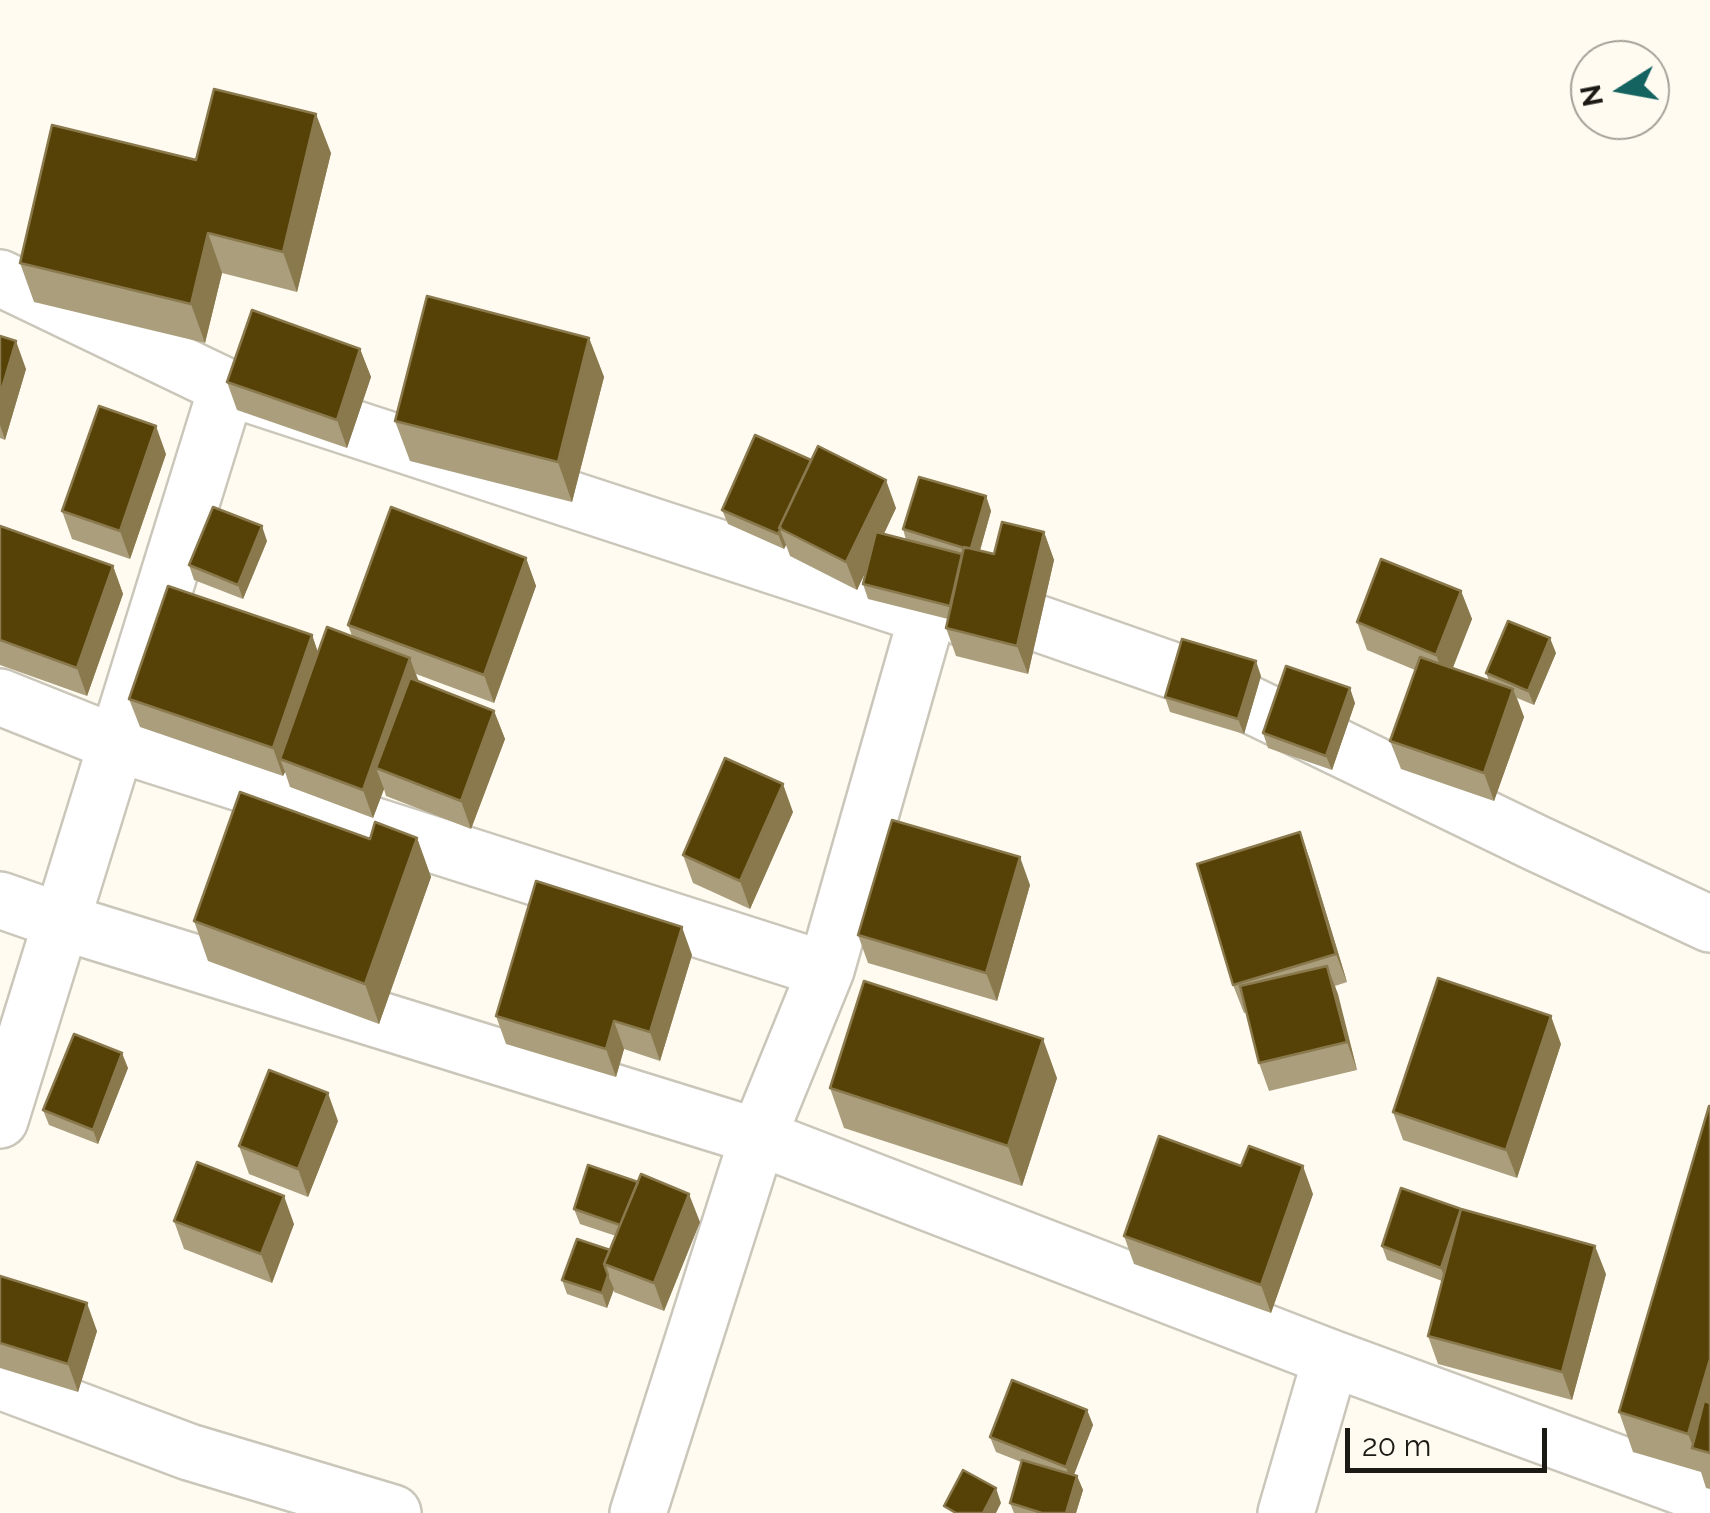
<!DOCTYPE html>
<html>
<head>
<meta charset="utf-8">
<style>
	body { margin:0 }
	#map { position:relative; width:1710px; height:1513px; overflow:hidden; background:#fffbf1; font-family:Raleway,sans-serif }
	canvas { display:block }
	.north { position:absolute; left:1570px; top:40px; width:100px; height:100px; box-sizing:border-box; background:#fffbf1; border:2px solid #a4a199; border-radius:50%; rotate:259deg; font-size:28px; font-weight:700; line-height:40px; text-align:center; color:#1b1a15 }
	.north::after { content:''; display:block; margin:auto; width:35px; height:45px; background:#146360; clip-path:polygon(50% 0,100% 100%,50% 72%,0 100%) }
	.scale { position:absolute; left:1345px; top:1428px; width:202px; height:45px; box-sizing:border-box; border:5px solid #1b1a15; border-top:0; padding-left:12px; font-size:30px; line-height:35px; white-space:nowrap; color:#1b1a15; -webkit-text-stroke:8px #fffbf1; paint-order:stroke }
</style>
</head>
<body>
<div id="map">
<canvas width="1710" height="1513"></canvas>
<div class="north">N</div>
<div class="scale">20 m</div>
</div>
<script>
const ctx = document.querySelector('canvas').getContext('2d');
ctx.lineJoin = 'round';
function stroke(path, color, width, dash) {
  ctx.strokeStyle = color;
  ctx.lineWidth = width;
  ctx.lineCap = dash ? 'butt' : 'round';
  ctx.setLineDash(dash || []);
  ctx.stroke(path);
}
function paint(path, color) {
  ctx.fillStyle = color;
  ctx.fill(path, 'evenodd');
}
const minor = new Path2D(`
	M0,278l227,109 700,229 -101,354 -68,167 -120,376
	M963,618l68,3 166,58 339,164 174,81
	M0,697l115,46 711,227
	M0,900l63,22 695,215 573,221 379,139
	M0,1120l227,-733
	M0,1381l189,71 204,61
	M1286,1513l45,-155`);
stroke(minor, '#cbc6ba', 60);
stroke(minor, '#fff', 55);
paint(new Path2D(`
	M331,153l-34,139 -75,-19 -17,70 -171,-41 -14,-39 176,-103z
	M0,336l26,33 -21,71 -5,-2z
	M589,338l15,39 -32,125 -162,-41 -15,-40z
	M360,349l11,28 -24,71 -110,-38 -10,-28z
	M166,454l-36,105 -58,-20 -10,-28z
	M986,496l5,15 -11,40 14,3 50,-22 10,28 -26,114 -72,-18 -10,-28 2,-9 -80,-20 -5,-15 4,-16 -10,22 -67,-34 -4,-11 -2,4 -56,-25 -6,-14 174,-2 -12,26 22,6 -3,-11z
	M0,526l113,40 10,28 -36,102 -87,-31z
	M267,541l-24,58 -49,-19 -5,-15z
	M526,558l10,28 -42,117 -78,-29 3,7 75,30 11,28 -34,90 -85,-33 -2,-7 -11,29 -83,-31 -5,-15 -2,4 -143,-49 -11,-28 183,-64 6,18 34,-17 -4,-11z
	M1461,591l11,28 -20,49 37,13 -3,-8 70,-20 -22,52 -17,-7 7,19 -30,84 -93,-32 -11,-28 25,-71 -48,-20 -10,-28z
	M1261,676l-17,58 -74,-22 -5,-15z
	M1355,703l-23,67 -64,-22 -5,-15z
	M793,812l-43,97 -57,-26 -10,-28z
	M1300,832l10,28 37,122 -12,4 22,84 -88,21 -10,-28 -12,-51 -3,1 -11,-28z
	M417,838l14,39 -52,147 -171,-63 -14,-40 176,-82z
	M1030,885l-33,116 -129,-38 -10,-28z
	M692,955l-32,106 -36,-12 -8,28 -110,-33 -10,-28z
	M1561,1044l-44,134 -114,-38 -10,-28z
	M128,1068l-30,76 -49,-19 -6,-15z
	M1057,1078l-35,108 -178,-58 -14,-40z
	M1710,1107v382l-4,-1 -5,-16 -68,-20 -14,-40z
	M338,1121l-30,76 -59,-23 -10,-28z
	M1313,1194l-42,119 -137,-49 -10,-28z
	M574,1209l126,13 -36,89 -50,-19v-3l-7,19 -40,-14 -5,-14 48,-30 6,-14 -36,-12z
	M174,1221l120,3 -22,59 -88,-34z
	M1382,1246l224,28 -34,126 -134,-36 -10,-28 14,-55 -55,-21z
	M0,1276l97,55 -19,61 -78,-24z
	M1087,1410l6,15 -19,50 3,1 6,14 -7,23h-62l-4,-10 11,-41 -25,-10 -6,-15z`), '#aa9e7c');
paint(new Path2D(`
	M316,114l15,39 -34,139 -14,-40z
	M208,233l14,40 -17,70 -14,-39z
	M589,338l15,39 -32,125 -14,-40z
	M16,341l10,28 -21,71 -5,-15v-30z
	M360,349l11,28 -24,71 -10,-28z
	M156,426l10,28 -36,105 -10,-28z
	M886,480l10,28 -39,82 -11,-28z
	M986,496l5,15 -15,53 -6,-14z
	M262,526l5,15 -24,58 -5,-14z
	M780,530l6,15 -2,4 -6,-15z
	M1044,532l10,28 -26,114 -11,-28z
	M526,558l10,28 -42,117 -10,-28z
	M113,566l10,28 -36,102 -10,-28z
	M1461,591l11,28 -25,64 -11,-28z
	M312,635l10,29 -42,95 5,13 -2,4 -10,-28z
	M1550,638l6,15 -22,52 -6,-14z
	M410,658l10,28 -44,82 8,21 -11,29 -10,-28z
	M1256,661l5,15 -17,58 -6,-15z
	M1350,688l5,15 -23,67 -6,-14z
	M1513,689l11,28 -30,84 -10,-28z
	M494,711l11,28 -34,90 -10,-28z
	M783,784l10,28 -43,97 -10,-28z
	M1300,832l10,28 37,122 -11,-28z
	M417,838l14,39 -52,147 -14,-40z
	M1020,857l10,28 -33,116 -11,-28z
	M682,927l10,28 -32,106 -10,-29z
	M1327,966l11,28 19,76 -10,-28z
	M1551,1016l10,28 -44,134 -11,-28z
	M614,1021l10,28 -8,28 -10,-28z
	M1043,1039l14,39 -35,108 -14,-40z
	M122,1053l6,15 -30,76 -5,-14z
	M328,1093l10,28 -30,76 -10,-28z
	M1303,1166l10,28 -42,119 -10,-28z
	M689,1194l11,28 -36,89 -10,-28z
	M284,1196l10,28 -22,59 -11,-29z
	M1461,1209l-15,73 -5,-14z
	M1595,1246l11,28 -34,126 -10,-28z
	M608,1275l6,14 -7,19 -5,-15z
	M87,1303l10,28 -19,61 -10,-28z
	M1710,1359v88l-16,2 -6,-15z
	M1087,1410l6,15 -22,57 -5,-15z
	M1077,1476l6,14 -7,23h-10z
	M996,1488l5,15 -5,10h-13z`), '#89794d');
const building = new Path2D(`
	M214,89l102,25 -33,138 -75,-19 -17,71 -171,-41 32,-138 144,35z
	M427,296l162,42 -31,124 -163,-41z
	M252,310l108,39 -23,71 -110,-38z
	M0,336l16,5 -16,54z
	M99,406l57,20 -36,105 -58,-20z
	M755,435l56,25 -32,68h2l-3,6 -56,-24z
	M818,446l68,34 -40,82 -67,-34z
	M919,477l67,19 -15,52h-7l-61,-19z
	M213,507l49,19 -24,59 -49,-20z
	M391,507l135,51 -42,117 -136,-50z
	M1002,522l42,10 -27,114 -71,-18 18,-81 30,7z
	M0,526l113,40 -36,102 -77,-28z
	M876,532l86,22 -12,52 -87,-22z
	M1381,559l80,32 -25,64 -79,-33z
	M168,586l144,49 -39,113 -144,-49z
	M1508,621l42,17 -22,53 -42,-18z
	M327,627l83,31 -47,132 -83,-31z
	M1182,639l74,22 -18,58 -73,-22z
	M1420,657l93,32 -29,84 -94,-32z
	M1286,666l64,22 -24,68 -63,-23z
	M410,678l84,33 -33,90 -85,-33z
	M725,758l58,26 -43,97 -57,-26z
	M240,792l130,47 5,-17 42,16 -52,146 -171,-63z
	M892,820l128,37 -34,116 -128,-38z
	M1300,832l36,122 -103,31 -36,-121z
	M536,881l146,46 -32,105 -36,-11 -8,28 -110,-33z
	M1327,966l20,76 -88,21 -19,-77z
	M1438,978l113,38 -45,134 -113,-38z
	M864,981l179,58 -35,107 -178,-58z
	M74,1034l48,19 -29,77 -50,-20z
	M269,1070l59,23 -30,76 -59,-23z
	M1709,1106l1,1v252l-22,75 -69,-22z
	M1159,1136l82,30 8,-20 54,20 -42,119 -137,-49z
	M197,1162l87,34 -23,58 -87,-33z
	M588,1165l50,17 -18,43 -46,-16z
	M641,1174l48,20 -35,89 -50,-19z
	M1401,1188l60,21 -20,59 -59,-22z
	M1461,1209l134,37 -33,126 -134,-36z
	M577,1239l33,11 -6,14 4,11 -6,18 -40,-13z
	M0,1276l87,27 -19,61 -68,-21z
	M1012,1380l75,30 -21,57 -76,-30z
	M1704,1401l6,2v50l-18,-5z
	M1022,1460l55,16 -11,37h-24l-32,-10z
	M963,1470l33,18 -13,25h-27l-12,-7z`);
paint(building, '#564107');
stroke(building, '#89794d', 2.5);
</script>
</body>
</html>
